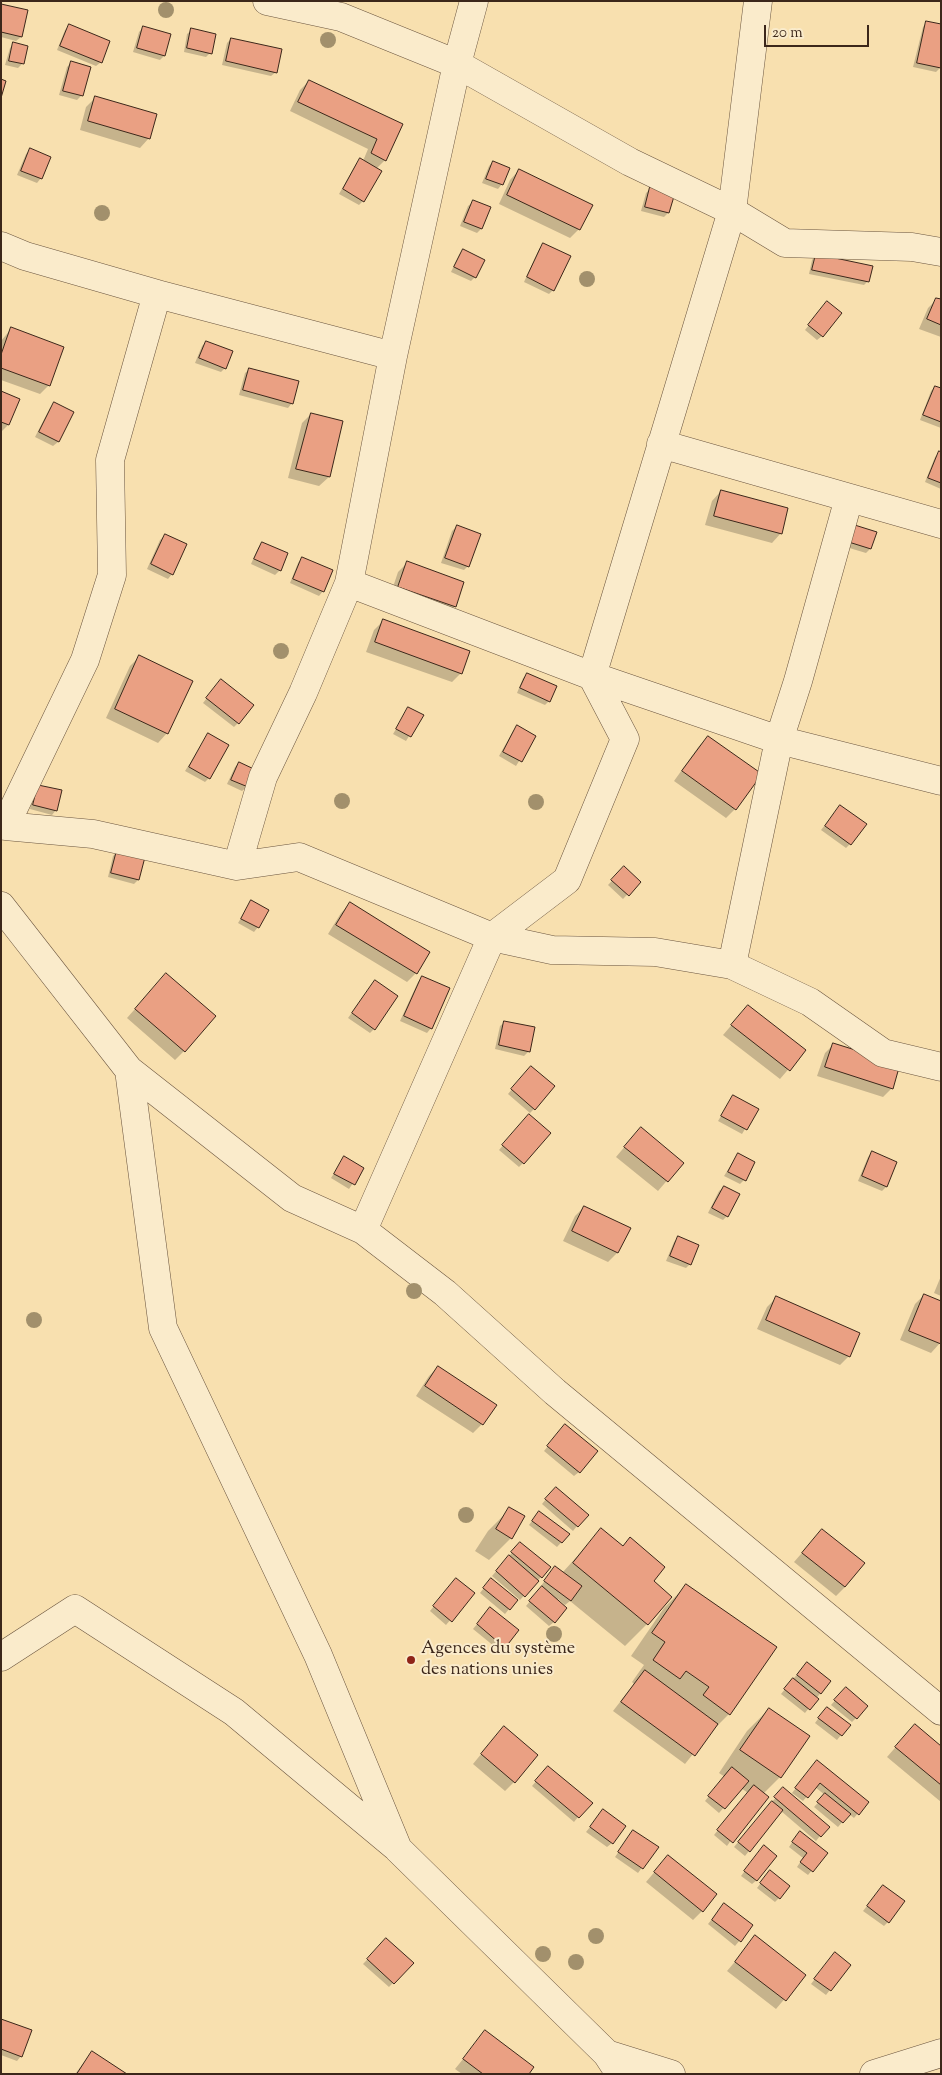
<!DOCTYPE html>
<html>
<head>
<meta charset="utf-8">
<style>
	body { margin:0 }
	#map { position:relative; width:942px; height:2075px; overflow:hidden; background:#f8e0af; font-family:"Sorts Mill Goudy",serif }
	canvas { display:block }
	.frame { position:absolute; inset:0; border:2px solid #3c271a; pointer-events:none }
	.scale { position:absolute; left:764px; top:25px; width:105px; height:22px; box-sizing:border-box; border:2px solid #3c271a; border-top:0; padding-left:6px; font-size:15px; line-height:18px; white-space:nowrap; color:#3c271a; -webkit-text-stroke:4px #faebcb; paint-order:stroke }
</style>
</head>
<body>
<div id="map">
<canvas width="942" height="2075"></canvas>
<div class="frame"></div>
<div class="scale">20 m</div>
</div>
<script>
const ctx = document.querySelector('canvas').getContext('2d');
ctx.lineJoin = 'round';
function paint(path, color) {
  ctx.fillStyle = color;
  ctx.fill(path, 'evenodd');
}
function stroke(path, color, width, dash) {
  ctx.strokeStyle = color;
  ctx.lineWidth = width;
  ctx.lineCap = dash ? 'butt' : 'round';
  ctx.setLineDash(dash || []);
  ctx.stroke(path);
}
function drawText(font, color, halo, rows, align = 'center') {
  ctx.font = font + ' "Sorts Mill Goudy",serif';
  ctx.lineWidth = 4;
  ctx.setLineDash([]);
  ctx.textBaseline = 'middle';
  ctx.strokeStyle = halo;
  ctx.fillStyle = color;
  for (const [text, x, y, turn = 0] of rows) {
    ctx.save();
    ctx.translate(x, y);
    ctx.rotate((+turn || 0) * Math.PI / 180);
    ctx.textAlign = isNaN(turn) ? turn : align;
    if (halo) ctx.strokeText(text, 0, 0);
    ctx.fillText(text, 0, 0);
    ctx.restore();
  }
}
paint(new Path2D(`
	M1,5l26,6 -6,26 -5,4 -15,-4z
	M927,22l13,46 -4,4 -23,-5 10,-40z
	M70,25l31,37 -5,4 -39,-16 8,-20z
	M143,28l27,7 -6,21 -4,4 -27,-8 6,-20z
	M192,30l18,23 -4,4 -22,-5 3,-18z
	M231,39l45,33 -5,4 -49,-11 5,-22z
	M14,44l8,20 -4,4 -13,-3 5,-17z
	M71,63l10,33 -4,4 -18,-5 8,-28z
	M309,81l93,44 -17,35 -9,9 -13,32 -4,4 -20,-11 17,-30 5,-4 2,1 5,-12 -78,-38 10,-21z
	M95,98l54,40 -9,10 -60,-18 6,-23z
	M30,150l11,28 -4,5 -20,-8 9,-21z
	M493,162l9,22 -4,5 -16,-6 7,-17z
	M519,170l60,59 -9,9 -71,-34 11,-24z
	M651,188l17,25 -4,4 -23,-6 5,-18z
	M473,202l8,27 -4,4 -17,-7 8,-20z
	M544,244l9,46 -4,4 -25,-12 15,-33z
	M463,250l12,27 -4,4 -20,-9 8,-17z
	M816,255l52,26 -4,4 -55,-11 3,-14z
	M937,299l4,2v36l-22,-8 9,-21z
	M823,307l-1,29 -5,4 -12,-10z
	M11,329l38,56 -9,9 -39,-14v-39z
	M206,342l19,26 -4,4 -26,-9 7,-17z
	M250,369l42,34 -4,5 -49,-13 6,-22z
	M935,387l6,2v39l-21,-8 11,-29z
	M1,393l18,7 -11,25 -7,7z
	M55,403l18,10 -15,29 -5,4 -18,-9 15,-29z
	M311,414l18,63 -10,9 -31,-8 14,-55z
	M939,453h2v36l-16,-7 10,-25z
	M721,491l60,42 -9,10 -67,-18 7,-24z
	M457,526l11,40 -4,4 -23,-7 11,-32z
	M875,533l-5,16 -4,4 -30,-9z
	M165,535l7,39 -4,5 -21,-10 13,-29z
	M262,543l18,27 -5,5 -24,-11 7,-16z
	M302,558l21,33 -4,5 -29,-13 8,-20z
	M407,563l48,43 -10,9 -55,-19 8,-24z
	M383,621l78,52 -9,9 -86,-30 8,-22z
	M139,657l28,76 -9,10 -52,-25 24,-52z
	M528,674l21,27 -4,4 -28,-12 6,-15z
	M217,685l21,38 -4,4 -31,-24z
	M409,708l13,7 -16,26 -13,-7z
	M517,727l17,10 -18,29 -17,-10 14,-25z
	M208,735l1,43 -4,4 -20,-11z
	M708,737l27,72 -9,9 -52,-37 25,-35z
	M239,763l8,24 -5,4 -15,-7 8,-17z
	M34,791l22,19 -4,5 -22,-6z
	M836,811l14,33 -4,4 -25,-18z
	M118,851l20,29 -4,4 -26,-7 5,-21z
	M624,868l15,14 -16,17 -15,-14z
	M251,902l7,25 -4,5 -16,-9z
	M350,904l66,69 -9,9 -79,-48 13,-21z
	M422,977l9,51 -4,5 -27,-12 18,-39z
	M375,981l-1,48 -4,4 -22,-15z
	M157,984l27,67 -9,9 -48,-42z
	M748,1006l56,45 -24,28 -57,-44z
	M505,1022l24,29 -5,5 -29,-7 5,-23z
	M834,1044l58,44 -9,9 -66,-21 8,-23z
	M527,1071l7,38 -4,4 -22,-19z
	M733,1096l24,13 -15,25 -24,-13z
	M525,1120l-2,43 -4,4 -20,-17z
	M632,1138l50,25 -24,28 -42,-34z
	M872,1153l24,10 -10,24 -4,4 -24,-10 10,-24z
	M738,1154l6,26 -4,4 -16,-8z
	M344,1158l19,10 -14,21 -18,-11z
	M724,1187l3,29 -4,4 -15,-7 11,-22z
	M584,1207l33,46 -9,9 -45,-21 12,-25z
	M678,1238l12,26 -4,4 -20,-7 8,-19z
	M941,1276v20l-7,-3z
	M924,1295l16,48 -9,10 -31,-13 15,-36z
	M776,1298l73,58 -9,9 -83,-36 10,-22z
	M438,1367l57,38 -13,19 -9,9 -57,-37 13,-20z
	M561,1430l18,42 -5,4 -30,-25z
	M551,1493l26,33 -4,5 -31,-27z
	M510,1509l1,29 -22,22 -14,-9 13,-20z
	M535,1517l33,18 -11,12 -28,-22z
	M601,1530l21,17 8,-8 22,42 18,16 -23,27 -22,22 -55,-45 -5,4 -7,-6 -2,2 -2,21 -5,4 -23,-20 16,-19 -1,-1 10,-14 11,1z
	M822,1530l23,57 -9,9 -42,-34z
	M516,1548l25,29 -21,23 -28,-24z
	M452,1584l21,9 -27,32 -16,-14z
	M487,1584l22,25 -4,5 -25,-21z
	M686,1586l43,128 -21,21 -23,29 -72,-53 21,-27 -2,-2 12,-17 -13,-9 33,-48z
	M486,1613l18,34 -4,4 -27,-22z
	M803,1667l26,15 -24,31 -24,-19z
	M842,1693l14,25 -4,4 -21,-17z
	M769,1709l39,27 -28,41 -17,17 -36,52 -13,-11 34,-42 -7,-5 -22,25 -14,-12 20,-24 -6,-4 28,-42z
	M823,1712l26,13 -12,15 -22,-17z
	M915,1725l26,22v55l-54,-45z
	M495,1737l19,45 -9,9 -32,-27z
	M813,1766l54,36 -13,16 -5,-4 -11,13 -24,-20 11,-12 -10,-8 -12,14 -11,-8z
	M544,1772l34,45 -4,5 -42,-36z
	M783,1789l37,47 -4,5 -35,-30 -36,45 -11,-9z
	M603,1811l9,32 -5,4 -21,-15z
	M633,1831l24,16 -19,26 -23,-16z
	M796,1837l30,16 -18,22 -11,-8 6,-9 -14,-11z
	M760,1851l-3,29 -5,4 -11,-8z
	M668,1856l34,55 -9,9 -47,-38z
	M766,1876l13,22 -4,4 -18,-14z
	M879,1891l9,31 -4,4 -21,-15z
	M720,1909l32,17 -17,20 -27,-22z
	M756,1937l48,39 -28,33 -49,-38z
	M386,1940l26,23 -23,24 -26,-23z
	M831,1958l18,7 -23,30 -15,-11z
	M1,2020l20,36 -4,5 -16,-6z
	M485,2032l43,42h-66l-7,-5z
	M92,2052l32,22h-49z`), '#0003');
const building = new Path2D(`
	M1,4l27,6 -6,27 -21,-5z
	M926,21l15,3v44l-24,-5z
	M69,24l41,17 -8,22 -42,-17z
	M143,26l28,8 -6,22 -28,-8z
	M191,28l25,6 -4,20 -25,-6z
	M231,38l51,11 -5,24 -51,-12z
	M13,42l15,4 -4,18 -15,-3z
	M71,61l20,6 -8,29 -20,-5z
	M1,79l5,2 -5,17z
	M309,80l94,44 -17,37 -15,-8 6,-14 -79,-37z
	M95,96l62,18 -7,25 -62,-18z
	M30,148l21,9 -9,22 -21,-8z
	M360,158l22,13 -18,31 -21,-13z
	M493,161l17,7 -7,17 -17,-6z
	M519,169l74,36 -13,25 -73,-35z
	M650,187l25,6 -6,20 -24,-6z
	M473,200l18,7 -9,22 -18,-7z
	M543,243l28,13 -17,35 -27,-14z
	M463,249l22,11 -9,18 -22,-11z
	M816,254l57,12 -4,16 -57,-12z
	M936,298l5,1v26l-14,-6z
	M827,301l15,12 -19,24 -15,-12z
	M11,327l53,20 -14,39 -49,-18v-13z
	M206,341l27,10 -7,18 -27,-11z
	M249,368l50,13 -6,23 -50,-14z
	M935,386l6,2v34l-18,-7z
	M1,391l19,8 -11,26 -8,-3z
	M54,402l20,10 -15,30 -20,-10z
	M311,413l32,8 -13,56 -34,-8z
	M939,451l2,1v31l-13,-5z
	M721,490l67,18 -6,26 -68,-18z
	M845,522l32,10 -6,17 -32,-10z
	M457,525l24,9 -12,33 -24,-9z
	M165,534l22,10 -14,31 -22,-11z
	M262,542l26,11 -7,18 -27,-12z
	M302,557l31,13 -9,22 -31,-13z
	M407,561l57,21 -8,25 -58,-20z
	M383,619l87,32 -8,23 -87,-32z
	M139,655l54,26 -25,53 -53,-25z
	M527,673l30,13 -7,16 -30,-14z
	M221,679l33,26 -15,19 -33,-26z
	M408,707l16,8 -13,22 -15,-8z
	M517,725l19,11 -14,26 -19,-10z
	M208,733l21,12 -19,34 -21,-12z
	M708,736l54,38 -26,36 -54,-39z
	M239,762l17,8 -8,17 -17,-7z
	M38,785l24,5 -5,21 -24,-6z
	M840,805l27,19 -16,21 -26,-19z
	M117,850l28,7 -6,23 -28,-7z
	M624,866l17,16 -12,14 -18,-16z
	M251,900l18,10 -10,18 -18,-9z
	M350,902l80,50 -13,22 -81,-49z
	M166,973l50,43 -31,36 -50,-43z
	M422,976l28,12 -18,41 -28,-13z
	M375,980l23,16 -23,34 -23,-17z
	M748,1005l58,45 -16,21 -59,-46z
	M504,1021l31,6 -5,25 -31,-7z
	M833,1043l67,21 -7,25 -68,-22z
	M531,1066l24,20 -20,24 -24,-21z
	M733,1095l26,14 -12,21 -26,-14z
	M529,1114l22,19 -27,31 -22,-19z
	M641,1127l43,36 -16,19 -44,-35z
	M872,1151l25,11 -10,25 -25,-11z
	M738,1153l17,9 -9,19 -18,-9z
	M344,1156l20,12 -9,17 -21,-11z
	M724,1186l16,8 -12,23 -16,-9z
	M584,1206l47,22 -13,25 -46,-22z
	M678,1236l21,9 -8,20 -21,-9z
	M924,1294l17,7v43l-32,-13z
	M776,1296l84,37 -10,24 -84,-37z
	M438,1366l59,39 -14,20 -58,-39z
	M565,1424l33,27 -18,22 -33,-27z
	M556,1487l33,28 -11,12 -33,-28z
	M509,1507l16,9 -13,23 -16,-10z
	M539,1511l31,23 -8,9 -30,-22z
	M601,1528l22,18 7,-9 35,30 -11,14 18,16 -24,28 -75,-62z
	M822,1529l43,34 -20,24 -43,-34z
	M520,1542l31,25 -9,11 -31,-26z
	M509,1555l30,26 -14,16 -29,-26z
	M555,1566l27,20 -11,15 -27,-20z
	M456,1578l19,15 -23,29 -19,-16z
	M491,1578l27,22 -8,10 -27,-22z
	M686,1584l91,63 -47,68 -27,-20 6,-8 -23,-16 -6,8 -27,-19 12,-18 -13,-9z
	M542,1586l25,22 -12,15 -26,-22z
	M490,1607l29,23 -14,18 -28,-24z
	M807,1662l24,19 -10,13 -24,-19z
	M645,1670l73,54 -23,32 -74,-54z
	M793,1678l26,21 -9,11 -26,-21z
	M846,1687l22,19 -11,13 -23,-19z
	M827,1707l24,18 -9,11 -24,-18z
	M769,1708l41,28 -29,42 -41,-28z
	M915,1724l26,22v39l-46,-38z
	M504,1726l34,29 -23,28 -34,-29z
	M817,1760l52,42 -10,13 -39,-32 -12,15 -13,-10z
	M548,1766l45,37 -14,15 -44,-37z
	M732,1767l17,14 -24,28 -17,-13z
	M754,1785l15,12 -36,46 -16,-13z
	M783,1787l47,40 -9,10 -47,-40z
	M825,1793l26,21 -8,9 -26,-21z
	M772,1801l11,9 -33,42 -12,-10z
	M603,1809l23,17 -13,18 -23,-17z
	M633,1830l26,17 -16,22 -25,-17z
	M800,1831l28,22 -15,19 -13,-10 7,-9 -15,-11z
	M764,1845l13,11 -20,25 -13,-10z
	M668,1855l49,39 -14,18 -49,-40z
	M770,1870l20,16 -10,13 -20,-16z
	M883,1885l22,16 -16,22 -22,-17z
	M724,1903l29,22 -12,17 -29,-22z
	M755,1935l51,40 -20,26 -51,-39z
	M386,1938l28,25 -20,21 -27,-25z
	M835,1952l16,13 -20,26 -17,-12z
	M1,2019l31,11 -10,27 -21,-8z
	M485,2030l49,37 -5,7h-46l-20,-15z
	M92,2051l35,23h-50z`);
paint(building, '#eaa083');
stroke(building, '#3c271a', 1);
const street = new Path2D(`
	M267,1l74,16 116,47 173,98 102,49 53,32 127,4 29,5
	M1,246l24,10 132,38 236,62
	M661,444l280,80
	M349,583l243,93 187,64 162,41
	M1,824l4,2 88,8 144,32 62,-9 193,80 60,13 103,2 77,13 78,37 73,51 58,14
	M5,826l80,-166 27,-85 -2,-115 47,-166
	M237,866l26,-89 40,-84 46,-110 44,-227 64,-292 17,-63
	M1,906l128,164 34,258 155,327 80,194 209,205 13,20
	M732,965l47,-225 19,-59 51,-183
	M129,1070l163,128 71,32 82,63 110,99 386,319
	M363,1230l129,-293 75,-57 58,-141 -33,-63 140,-465 26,-210
	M1,1657l74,-48 159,103 161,134
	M607,2054l64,20
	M874,2074l67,-21`);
stroke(street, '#6b553f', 29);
stroke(street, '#faebcb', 28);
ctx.fillStyle = '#a2906c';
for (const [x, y] of [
	[166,10],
	[328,40],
	[102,213],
	[587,279],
	[281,651],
	[342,801],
	[536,802],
	[414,1291],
	[34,1320],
	[466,1515],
	[554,1634],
	[596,1936],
	[543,1954],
	[576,1962]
]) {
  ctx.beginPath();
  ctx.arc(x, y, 8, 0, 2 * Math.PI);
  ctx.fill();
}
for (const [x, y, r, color] of [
	[411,1660,5,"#8f2418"]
]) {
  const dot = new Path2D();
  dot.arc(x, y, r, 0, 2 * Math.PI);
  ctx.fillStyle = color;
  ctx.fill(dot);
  stroke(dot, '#faebcb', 2);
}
drawText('18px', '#3c271a', '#faebcb', [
	["Agences du système",421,1650],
	["des nations unies",421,1671]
], 'left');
</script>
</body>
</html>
